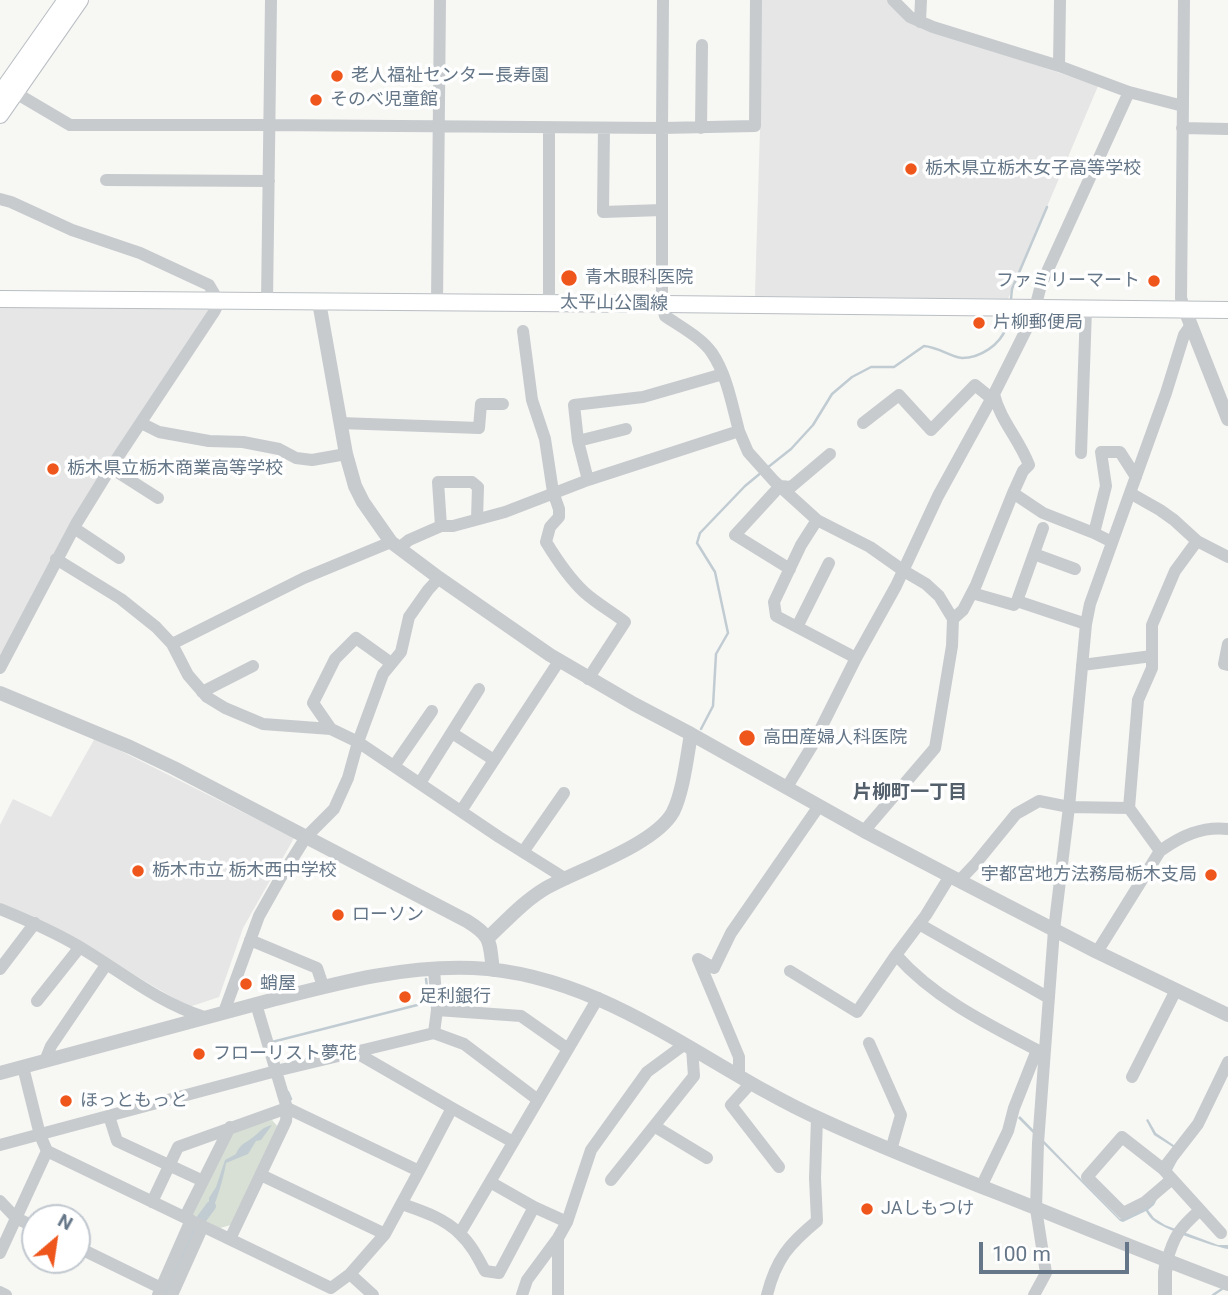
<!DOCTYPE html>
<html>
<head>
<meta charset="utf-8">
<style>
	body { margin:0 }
	#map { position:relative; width:1228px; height:1295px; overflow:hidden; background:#f7f7f4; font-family:Roboto,sans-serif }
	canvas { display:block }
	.north { position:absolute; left:21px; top:1204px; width:70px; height:70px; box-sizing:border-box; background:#fff; border:2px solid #c1c8cf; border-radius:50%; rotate:29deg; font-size:19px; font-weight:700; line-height:28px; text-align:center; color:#647687 }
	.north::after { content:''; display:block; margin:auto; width:24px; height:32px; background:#ef561c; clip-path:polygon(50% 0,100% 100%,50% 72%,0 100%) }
	.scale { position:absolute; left:979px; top:1242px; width:150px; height:32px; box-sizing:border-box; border:4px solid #647687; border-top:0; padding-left:9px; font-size:21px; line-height:24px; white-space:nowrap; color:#647687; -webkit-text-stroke:5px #fff; paint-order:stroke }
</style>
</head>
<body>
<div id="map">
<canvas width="1228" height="1295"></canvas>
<div class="north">N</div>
<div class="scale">100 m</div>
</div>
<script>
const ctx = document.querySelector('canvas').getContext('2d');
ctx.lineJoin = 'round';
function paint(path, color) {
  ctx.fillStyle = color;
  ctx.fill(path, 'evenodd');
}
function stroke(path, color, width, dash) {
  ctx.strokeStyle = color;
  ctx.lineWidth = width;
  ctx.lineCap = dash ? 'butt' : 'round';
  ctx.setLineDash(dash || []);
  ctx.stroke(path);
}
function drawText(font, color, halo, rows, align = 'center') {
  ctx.font = font + ' Roboto,"Noto Sans JP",sans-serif';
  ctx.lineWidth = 7;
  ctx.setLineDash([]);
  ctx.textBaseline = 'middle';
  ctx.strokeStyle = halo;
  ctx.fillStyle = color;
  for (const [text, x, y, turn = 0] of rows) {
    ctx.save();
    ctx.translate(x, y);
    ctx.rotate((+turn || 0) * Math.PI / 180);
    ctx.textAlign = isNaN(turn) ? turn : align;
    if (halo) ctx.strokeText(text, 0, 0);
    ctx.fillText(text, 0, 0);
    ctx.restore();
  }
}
paint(new Path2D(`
	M759,0h130l39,28 170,58 -90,213 -253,-3 5,-166z
	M0,307h142l67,2 -209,346z
	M95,738l199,100 -51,90 -24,69 -30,10 -109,-64 -80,-40v-78l13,-26 38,18z`), '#e5e6e5');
paint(new Path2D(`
	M272,1120l6,7 -47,98 -11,3 -30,-15 38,-80z`), '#d8e0d5');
paint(new Path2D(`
	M1020,1116l100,103 25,-11 34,-55 -3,-4 -22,-14 -8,-15 2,-1 8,14 22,15 3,5 -27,52 -6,5 6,8 11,7 53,20h10v4c-13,-2 -66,-20 -75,-29 -1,0 -7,-8 -7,-9l-23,11 -3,-1 -102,-103z
	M272,1125l-11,15 -5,1 -8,13 -22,9c-1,9 -9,38 -13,44l-4,-2v-7l7,-11 9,-27 11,-6c4,-10 8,-10 16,-16 9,-6 8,-10 20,-13z`), '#c1ccd2');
stroke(new Path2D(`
	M1011,299l1,-10 35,-82
	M767,468l24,-19 22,-24 19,-31 20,-17 19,-10h23l30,-21c14,1 27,11 38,12 18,0 38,-13 44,-30 2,-4 2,-7 2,-11
	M701,729l12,-23 3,-52 12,-21 -13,-61 -18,-29 3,-10 45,-47 17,-14
	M272,1042l157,-40 -3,-23
	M288,1092l3,7
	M1213,1295l9,-6`), '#c1ccd2', 2.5);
stroke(new Path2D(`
	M166,1295l28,-66 17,-23`), '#c1ccd2', 10);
const secondary = new Path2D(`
	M0,94l66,-94
	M0,115l80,-115
	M0,299l662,5 566,6`);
stroke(secondary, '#b9bec3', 18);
stroke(new Path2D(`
	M893,0l17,17 23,10 126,39 70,26 54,14
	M1184,0l-3,298 4,12
	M920,22l1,-22
	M1059,66l1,-66
	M9,89l61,36h199l393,3 1,-128
	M549,128v175
	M604,128l-1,84 59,-2
	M701,128l1,-83
	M1182,128l46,1
	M106,180l163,1
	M0,199l11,3 61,28 68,23 69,32 10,17 -5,10 -106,160 -32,52 -76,144
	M267,302l4,-302
	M437,303l3,-303
	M523,331l9,69 13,39 8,53 6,17v8l-9,10 -4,15c11,18 22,35 38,50 12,11 28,20 41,30l-37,57
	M141,423l18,9 50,9 34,1 36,7 17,9 16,2 34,-6
	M340,423l139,5 2,-24h22
	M863,423l36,-28 32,35 44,-45 16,13
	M739,431l9,21 26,29 43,39 53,27 34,24 22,13 13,12 14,23 -1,27 -17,102 -71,83
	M578,441l48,-12
	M1081,453l5,-144
	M111,468l47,30
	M588,480l-10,-39 -4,-36 69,-8 80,-23
	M1013,493l30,20 51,20 18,9
	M1130,493l30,17 14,10 23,21 31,16
	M817,520l-16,25 -27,57 2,14 80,42
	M441,526l-3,-44h34l6,5 -1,32
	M74,528l45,30
	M1043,528l-26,73 69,23
	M1094,533l12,-47 -5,-34h19l16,25
	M399,548l10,-8 32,-14h12l52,-14 83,-32 151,-49c-7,-26 -12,-56 -27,-78 -10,-15 -31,-26 -47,-37l-3,-12v-176l93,-2 1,-126
	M1034,554l41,15
	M56,559l65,40 35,28 16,17 16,31 19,22 18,11 38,16 68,5 27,13 141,95 67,42
	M790,569l-55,-34 45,-49 11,1 39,-33
	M972,593l42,12 3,-4
	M953,619l10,-9 13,-25 37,-92 10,-22 6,-6c-10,-26 -29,-45 -35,-71
	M797,627l32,-64
	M172,644l132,-66 87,-36
	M1228,644l-4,20 4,1
	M1082,665l70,-9
	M202,692l51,-26
	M331,729l-18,-26 22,-44 21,-21 35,25
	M452,733l42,27
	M394,766l38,-55
	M420,783l59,-94
	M787,787l25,-41 44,-88 40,-72 42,-90 56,-102 39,-78 8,-31 88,-193
	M461,811l98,-150
	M1160,851l-31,-43 9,-108 14,-32v-43l23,-54 22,-30
	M523,852l41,-59
	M950,876l-24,39 -30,40c38,43 91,69 141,95
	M959,881l17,-18 40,-49 23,-13 30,6 60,1
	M0,909c27,11 53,22 78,37 42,25 79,56 126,71
	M919,924l130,74
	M250,940l67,28 6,18
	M1097,952l63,-101c21,-15 42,-25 68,-22
	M0,969l35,-46
	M434,969l3,41 -3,23
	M790,971l67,41 39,-57
	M37,1001l43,-54
	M437,1010l84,6 47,33
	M224,1012l35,-96 22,-39 25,-40 28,-28 14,-31 10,-36 25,-68 18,-22 8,-35 19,-27 11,-12
	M869,1043l32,72 -10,35
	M45,1061l6,-15 55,-81
	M23,1067l17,68 7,16 284,137 19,-14 35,-40 34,-63
	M739,1076v-19l-41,-98 16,9 17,-35 88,-127
	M1132,1077l44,-87
	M751,1083l-20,22 48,62
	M452,1108l61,34
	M109,1116l8,25 86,40
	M654,1126l53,32
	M0,1145l276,-74 158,-38 30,11 74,56
	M1163,1169l35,-45 30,-62
	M261,1175l124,59
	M1172,1179l-27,23 -22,11 -36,-36 35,-40 41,32 58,64
	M611,1180l83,-104 -2,-28
	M490,1182l44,25 33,15
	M981,1187l27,-56 6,-23 23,-58 5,1
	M0,1201l16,17 19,9
	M152,1202l26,-55 109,-39 132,63 33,-63 -97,-56
	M402,1204c20,7 42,14 58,30 11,10 18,24 25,37l14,2 35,-66
	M185,1217l45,-90
	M460,1233l138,-235
	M558,1238v57
	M230,1239l56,-118 1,-13 -31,-104
	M77,1247l84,41
	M0,1253l47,-102
	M1167,1261c7,-26 13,-33 33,-51
	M350,1274l23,21
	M0,1292l6,3
	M158,1295l33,-75
	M172,1295l31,-69
	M522,1295l5,-15 31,-42 9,-16 24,-72 56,-78 38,-28
	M767,1295c9,-36 22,-51 50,-74l-2,-43 2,-60
	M1034,1295l12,-22 -10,-64 2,-66 16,-213 15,-123 17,-183 4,-20 76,-211 18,-58 7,-10`), '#c7cbce', 12);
stroke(new Path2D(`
	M319,302l27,152 9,32 8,16 28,40 48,36 111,77 84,49 57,30 173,97 86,45 147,76 131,63
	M1185,310l43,109
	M0,693l130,54 44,21 293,153c26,16 22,21 26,49
	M489,937c18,-17 35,-36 57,-49 32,-18 109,-43 127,-76 10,-20 14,-55 18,-78
	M0,1073c87,-23 173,-47 260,-70 71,-18 140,-38 213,-35 132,6 232,99 347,151 71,33 145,61 218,90 64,26 127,51 190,75
	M1165,1295v-23l2,-11`), '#c7cbce', 14);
stroke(secondary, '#fff', 16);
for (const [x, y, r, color] of [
	[337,76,7,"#ef561c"],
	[316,100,7,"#ef561c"],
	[911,169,7,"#ef561c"],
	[569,278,9,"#ef561c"],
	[1154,281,7,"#ef561c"],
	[979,323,7,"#ef561c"],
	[53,469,7,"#ef561c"],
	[747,738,9,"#ef561c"],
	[138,871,7,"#ef561c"],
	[1211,875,7,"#ef561c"],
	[338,915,7,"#ef561c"],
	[246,984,7,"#ef561c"],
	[405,997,7,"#ef561c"],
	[199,1054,7,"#ef561c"],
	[66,1101,7,"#ef561c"],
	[867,1209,7,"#ef561c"]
]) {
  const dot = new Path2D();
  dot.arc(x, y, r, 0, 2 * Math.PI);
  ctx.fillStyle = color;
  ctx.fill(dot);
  stroke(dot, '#fff', 2.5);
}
drawText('18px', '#647687', '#fff', [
	["老人福祉センター長寿園",351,76],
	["そのべ児童館",330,100],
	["栃木県立栃木女子高等学校",925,169],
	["青木眼科医院",585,278],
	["ファミリーマート",1140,281,"right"],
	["片柳郵便局",993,323],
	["栃木県立栃木商業高等学校",67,469],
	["高田産婦人科医院",763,738],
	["栃木市立 栃木西中学校",152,871],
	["宇都宮地方法務局栃木支局",1197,875,"right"],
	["ローソン",352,915],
	["蛸屋",260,984],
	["足利銀行",419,997],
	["フローリスト夢花",213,1054],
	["ほっともっと",80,1101],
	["JAしもつけ",881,1209]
], 'left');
drawText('18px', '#647687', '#fff', [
	["太平山公園線",614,304,1]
]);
drawText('bold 19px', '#53606c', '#fff', [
	["片柳町一丁目",910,793]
]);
</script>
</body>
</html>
